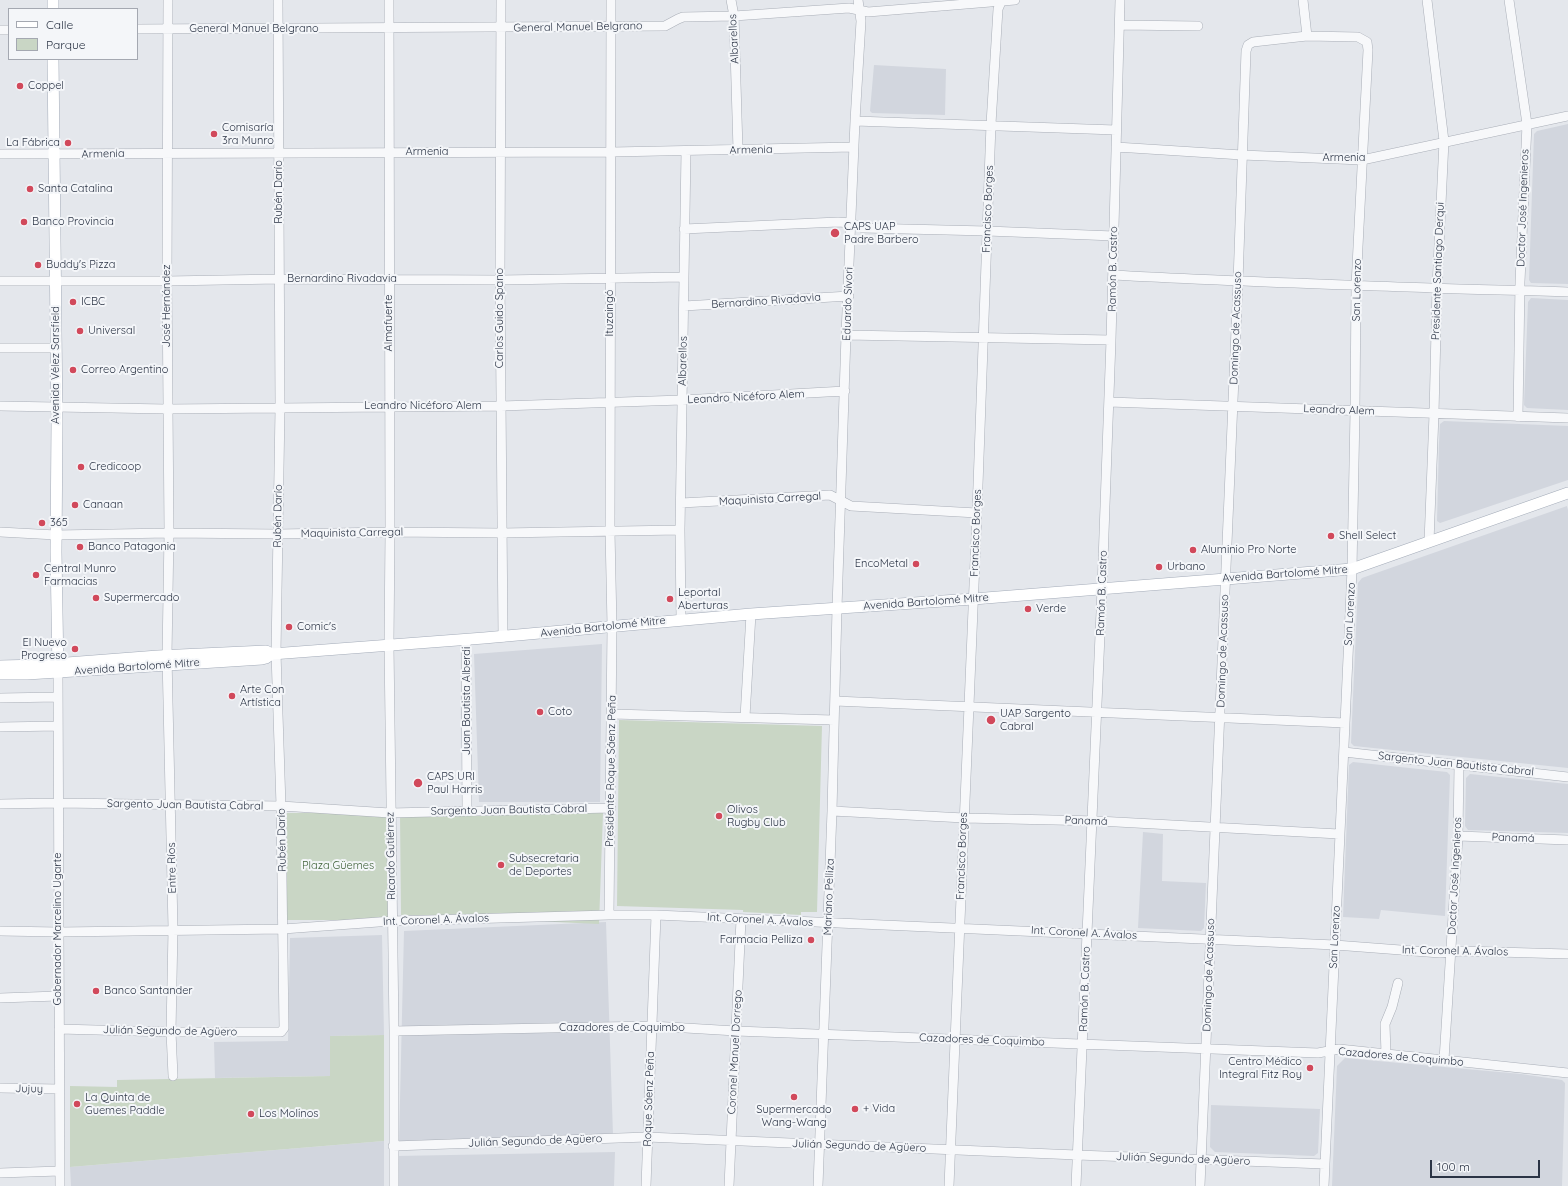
<!DOCTYPE html>
<html>
<head>
<meta charset="utf-8">
<style>
	body { margin:0 }
	#map { position:relative; width:1568px; height:1186px; overflow:hidden; background:#e4e7ec; font-family:Quicksand,sans-serif }
	canvas { display:block }
	.legend { position:absolute; left:8px; top:8px; width:130px; height:52px; box-sizing:border-box; background:#f4f6f9; border:1px solid #a4a8b1; margin:0; padding:5px 7px; list-style:none; font-size:12px; color:#2b3445 }
	.legend li { display:flex; align-items:center; gap:8px; height:20px }
	.legend b { width:20px; border:1px solid #a4a8b1 }
	.scale { position:absolute; left:1430px; top:1160px; width:110px; height:18px; box-sizing:border-box; border:2px solid #2b3445; border-top:0; padding-left:5px; font-size:12px; line-height:14px; white-space:nowrap; color:#2b3445; -webkit-text-stroke:3px #f4f6f9; paint-order:stroke }
</style>
</head>
<body>
<div id="map">
<canvas width="1568" height="1186"></canvas>
<ul class="legend">
<li><b style="height:5px;background:#fff"></b>Calle</li>
<li><b style="height:11px;background:#c9d6c5"></b>Parque</li>
</ul>
<div class="scale">100 m</div>
</div>
<script>
const ctx = document.querySelector('canvas').getContext('2d');
ctx.lineJoin = 'round';
function paint(path, color) {
  ctx.fillStyle = color;
  ctx.fill(path, 'evenodd');
}
function stroke(path, color, width, dash) {
  ctx.strokeStyle = color;
  ctx.lineWidth = width;
  ctx.lineCap = dash ? 'butt' : 'round';
  ctx.setLineDash(dash || []);
  ctx.stroke(path);
}
function drawText(font, color, halo, rows, align = 'center') {
  ctx.font = font + ' Quicksand,sans-serif';
  ctx.lineWidth = 4;
  ctx.setLineDash([]);
  ctx.textBaseline = 'middle';
  ctx.strokeStyle = halo;
  ctx.fillStyle = color;
  for (const [text, x, y, turn = 0] of rows) {
    ctx.save();
    ctx.translate(x, y);
    ctx.rotate((+turn || 0) * Math.PI / 180);
    ctx.textAlign = isNaN(turn) ? turn : align;
    if (halo) ctx.strokeText(text, 0, 0);
    ctx.fillText(text, 0, 0);
    ctx.restore();
  }
}
paint(new Path2D(`
	M874,65l72,4 -1,46 -73,-2 -2,-2z
	M1568,124v160l-37,-1 -2,-3 5,-146 3,-3z
	M1531,298l37,2v110l-41,-2 -3,-3 4,-103z
	M1444,421l124,5v54l-128,43 -3,-2 2,-78 1,-19z
	M1567,506l1,4v258l-214,-22 -3,-3 7,-160 4,-5z
	M602,644l-2,158h-121l-5,-148z
	M1353,762l94,10 3,3 -5,141 -64,-6 -2,9 -36,-2 6,-152z
	M1470,774l98,10v49l-100,-3 -3,-4 1,-48z
	M1143,832l20,2 -1,47 44,2 -2,45 -3,3 -63,-3z
	M606,922l7,213 -214,7 5,-211z
	M382,935l2,100 -54,1v40l-115,2 -1,-36 74,-1 2,-103z
	M1345,1058l176,16 41,6 3,3 -3,103h-230l5,-120z
	M1211,1105l109,4 -2,44 -4,3 -99,-4 -5,-5z
	M384,1141v45h-313l-1,-19z
	M615,1152l-1,34h-218v-30z`), '#d2d6de');
paint(new Path2D(`
	M619,720l203,6 -5,186h-16v3l-58,-3v-2l-126,-4z
	M389,812v108h-102v-107z
	M603,813l-4,111 -198,-9 -1,-101z
	M384,1035v106l-314,26v-81l47,1v-7l213,-4v-40z`), '#c9d6c5');
const minor = new Path2D(`
	M168,0l-1,281 2,252 -2,123 6,273 -2,103 2,44
	M389,0l1,532 -1,113 5,386v155
	M501,0l-1,280 3,357
	M731,0l3,16 4,134
	M1303,0l4,36
	M1427,0l17,141 -7,147 -3,126 -5,128
	M1509,0l18,124 -7,158 -2,135
	M1120,25l78,1
	M137,29l528,-3 13,-7 5,-2 51,-1 115,-8 19,4 147,-12
	M0,30h9
	M855,121l261,9
	M1116,147l126,8 120,5 206,-44
	M0,154l612,-2 242,-5
	M684,229l154,-7 13,1 12,5 124,3 127,5
	M1113,275c106,6 212,9 318,13 46,2 91,2 137,4
	M0,281h167l112,-2 221,1 184,-3
	M684,306l165,-10
	M846,335l265,5
	M0,348h56
	M1109,402l459,16
	M0,406l167,3 334,-3 181,-6 163,-9
	M681,503l149,-8 21,11 126,7
	M0,532l56,3 113,-2 109,1 112,-2 111,1 179,-3
	M681,619l-1,-89 6,-379
	M466,640l1,171
	M58,672l2,514
	M0,698l58,-1
	M835,701l510,22
	M612,714l222,6
	M745,717l6,-103
	M0,727l58,-1
	M1344,752l224,25
	M0,804l58,-1 223,3 109,7 221,-5
	M832,811l132,7 134,3 241,13
	M1458,836l110,4
	M609,915l3,-289 -2,-95 1,-531
	M0,931l59,1 224,-3 109,-8 217,-6h47l569,25 110,5 105,8 22,-2 106,3
	M0,998l58,-2
	M59,1029l112,3h110l3,-4 -3,-222 -5,-153 4,-245 -2,-408
	M394,1031l258,-5 84,5 582,22 21,-4 229,24
	M1386,1054l-1,-30 7,-17 6,-24
	M1444,1060l14,-224 1,-71
	M0,1088l59,1
	M393,1146l254,-9 430,18 248,9
	M0,1173l60,-2
	M646,1186l10,-271
	M729,1186l12,-267
	M818,1186l14,-375 5,-203 9,-273 9,-214 6,-100 -3,-21
	M949,1186l28,-673 14,-389 7,-115 4,-9
	M1076,1186l26,-597 9,-249 9,-340
	M1200,1186l38,-904 8,-231 2,-6 5,-3 54,-6 51,1 9,5 1,8 -12,236 -1,125 -3,158 -28,617`);
const major = new Path2D(`
	M53,0v9
	M53,59l4,363 -1,130 2,120
	M0,666l41,-1 117,-9 108,-5 6,3 212,-16 267,-24 222,-15 379,-30 216,-76
	M0,674h27l235,-15 4,-1 6,-4`);
stroke(minor, '#a9aeb7', 10);
stroke(major, '#a3abb8', 12);
stroke(minor, '#f7f8fa', 9);
stroke(major, '#fff', 11);
for (const [x, y, r, color] of [
	[20,86,4,"#d1495b"],
	[214,134,4,"#d1495b"],
	[68,143,4,"#d1495b"],
	[30,189,4,"#d1495b"],
	[24,222,4,"#d1495b"],
	[835,233,5,"#d1495b"],
	[38,265,4,"#d1495b"],
	[73,302,4,"#d1495b"],
	[80,331,4,"#d1495b"],
	[73,370,4,"#d1495b"],
	[81,467,4,"#d1495b"],
	[75,505,4,"#d1495b"],
	[42,523,4,"#d1495b"],
	[1331,536,4,"#d1495b"],
	[80,547,4,"#d1495b"],
	[1193,550,4,"#d1495b"],
	[916,564,4,"#d1495b"],
	[1159,567,4,"#d1495b"],
	[36,575,4,"#d1495b"],
	[96,598,4,"#d1495b"],
	[670,599,4,"#d1495b"],
	[1028,609,4,"#d1495b"],
	[289,627,4,"#d1495b"],
	[75,649,4,"#d1495b"],
	[232,696,4,"#d1495b"],
	[540,712,4,"#d1495b"],
	[991,720,5,"#d1495b"],
	[418,783,5,"#d1495b"],
	[719,816,4,"#d1495b"],
	[501,865,4,"#d1495b"],
	[811,940,4,"#d1495b"],
	[96,991,4,"#d1495b"],
	[1310,1068,4,"#d1495b"],
	[794,1097,4,"#d1495b"],
	[77,1104,4,"#d1495b"],
	[855,1109,4,"#d1495b"],
	[251,1114,4,"#d1495b"]
]) {
  const dot = new Path2D();
  dot.arc(x, y, r, 0, 2 * Math.PI);
  ctx.fillStyle = color;
  ctx.fill(dot);
  stroke(dot, '#f4f6f9', 1.5);
}
drawText('11px', '#2b3445', '#f4f6f9', [
	["General Manuel Belgrano",578,27,-1],
	["General Manuel Belgrano",254,29],
	["Albarellos",734,39,-93],
	["Armenia",751,150,-1],
	["Armenia",427,152],
	["Armenia",103,154,-1],
	["Armenia",1344,158],
	["Rubén Darío",279,192,-90],
	["Doctor José Ingenieros",1523,208,-88],
	["Francisco Borges",988,209,-88],
	["Ramón B. Castro",1113,269,-89],
	["Presidente Santiago Derqui",1438,271,-88],
	["Bernardino Rivadavia",342,279],
	["San Lorenzo",1357,290,-89],
	["Bernardino Rivadavia",766,301,-4],
	["Eduardo Sívori",848,304,-88],
	["José Hernández",167,306,-90],
	["Ituzaingó",610,313,-90],
	["Carlos Guido Spano",500,318,-90],
	["Almafuerte",389,323,-90],
	["Domingo de Acassuso",1236,328,-88],
	["Albarellos",683,361,-89],
	["Avenida Vélez Sarsfield",56,365,-90],
	["Leandro Nicéforo Alem",746,397,-3],
	["Leandro Nicéforo Alem",423,406],
	["Leandro Alem",1339,410,2],
	["Maquinista Carregal",770,499,-3],
	["Rubén Darío",278,516,-89],
	["Maquinista Carregal",352,533,-1],
	["Francisco Borges",976,533,-88],
	["Avenida Bartolomé Mitre",1285,574,-4],
	["Ramón B. Castro",1102,593,-88],
	["Avenida Bartolomé Mitre",926,602,-4],
	["San Lorenzo",1350,614,-87],
	["Avenida Bartolomé Mitre",603,627,-6],
	["Domingo de Acassuso",1223,651,-88],
	["Avenida Bartolomé Mitre",137,667,-4],
	["Juan Bautista Alberdi",467,701,-90],
	["Sargento Juan Bautista Cabral",1456,764,6],
	["Presidente Roque Sáenz Peña",611,771,-89],
	["Sargento Juan Bautista Cabral",185,805,1],
	["Sargento Juan Bautista Cabral",509,810,-1],
	["Panamá",1086,821,2],
	["Panamá",1513,838,2],
	["Rubén Darío",282,840,-91],
	["Ricardo Gutiérrez",391,856,-91],
	["Francisco Borges",962,856,-88],
	["Entre Ríos",172,868,-91],
	["Doctor José Ingenieros",1455,876,-87],
	["Mariano Pelliza",829,897,-88],
	["Int. Coronel A. Ávalos",436,920,-2],
	["Int. Coronel A. Ávalos",760,920,3],
	["Gobernador Marcelino Ugarte",58,929,-90],
	["Int. Coronel A. Ávalos",1084,933,3],
	["San Lorenzo",1335,937,-87],
	["Int. Coronel A. Ávalos",1455,951,1],
	["Domingo de Acassuso",1209,975,-88],
	["Ramón B. Castro",1085,989,-88],
	["Cazadores de Coquimbo",622,1028],
	["Julián Segundo de Agüero",170,1031,1],
	["Cazadores de Coquimbo",982,1040,2],
	["Coronel Manuel Dorrego",735,1052,-87],
	["Cazadores de Coquimbo",1401,1057,5],
	["Jujuy",29,1089,1],
	["Roque Sáenz Peña",649,1099,-88],
	["Julián Segundo de Agüero",535,1141,-2],
	["Julián Segundo de Agüero",859,1146,2],
	["Julián Segundo de Agüero",1183,1159,2]
]);
drawText('11px', '#2b3445', '#f4f6f9', [
	["Coppel",28,86],
	["Comisaría",222,128],
	["3ra Munro",222,141],
	["La Fábrica",60,143,"right"],
	["Santa Catalina",38,189],
	["Banco Provincia",32,222],
	["CAPS UAP",844,227],
	["Padre Barbero",844,240],
	["Buddy's Pizza",46,265],
	["ICBC",81,302],
	["Universal",88,331],
	["Correo Argentino",81,370],
	["Credicoop",89,467],
	["Canaan",83,505],
	["365",50,523],
	["Shell Select",1339,536],
	["Banco Patagonia",88,547],
	["Aluminio Pro Norte",1201,550],
	["EncoMetal",908,564,"right"],
	["Urbano",1167,567],
	["Central Munro",44,569],
	["Farmacias",44,582],
	["Leportal",678,593],
	["Aberturas",678,606],
	["Supermercado",104,598],
	["Verde",1036,609],
	["Comic's",297,627],
	["El Nuevo",67,643,"right"],
	["Progreso",67,656,"right"],
	["Arte Con",240,690],
	["Artística",240,703],
	["Coto",548,712],
	["UAP Sargento",1000,714],
	["Cabral",1000,727],
	["CAPS URI",427,777],
	["Paul Harris",427,790],
	["Olivos",727,810],
	["Rugby Club",727,823],
	["Subsecretaria",509,859],
	["de Deportes",509,872],
	["Farmacia Pelliza",803,940,"right"],
	["Banco Santander",104,991],
	["Centro Médico",1302,1062,"right"],
	["Integral Fitz Roy",1302,1075,"right"],
	["La Quinta de",85,1098],
	["Guemes Paddle",85,1111],
	["+ Vida",863,1109],
	["Supermercado",794,1110,"center"],
	["Wang-Wang",794,1123,"center"],
	["Los Molinos",259,1114]
], 'left');
drawText('11px', '#3f6138', '#f4f6f9', [
	["Plaza Güemes",338,866]
]);
</script>
</body>
</html>
